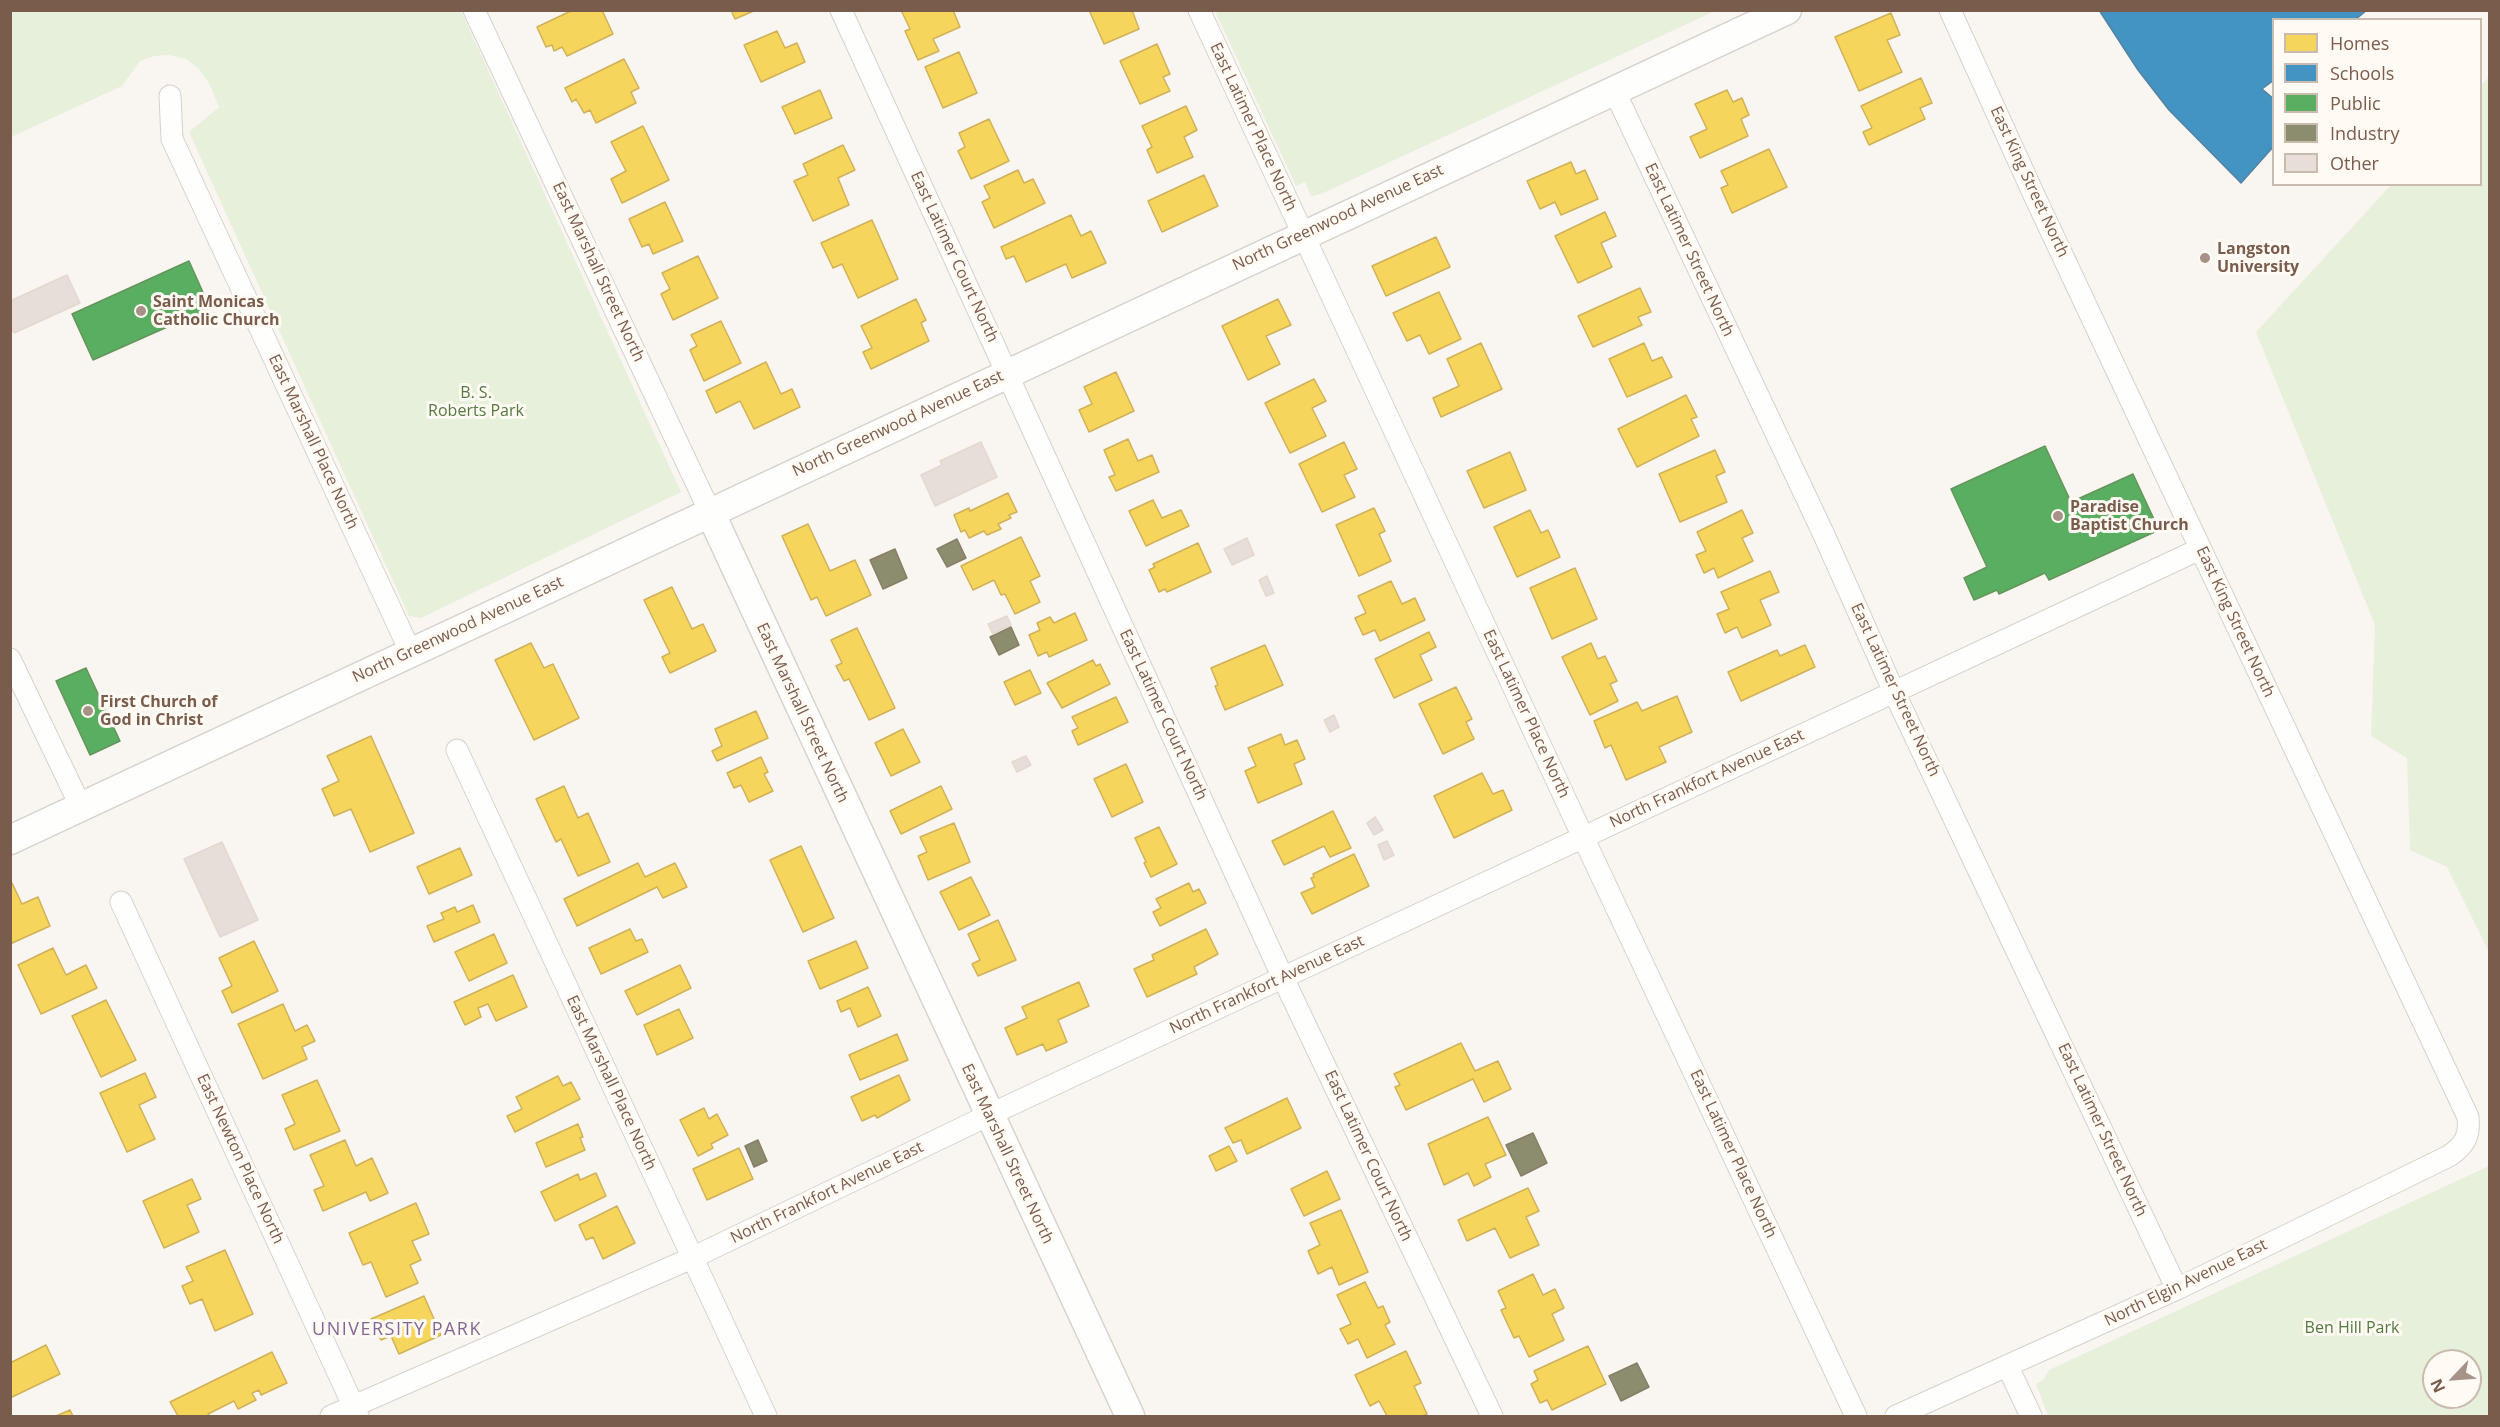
<!DOCTYPE html>
<html>
<head>
<meta charset="utf-8">
<style>
	body { margin:0 }
	#map { position:relative; width:2500px; height:1427px; overflow:hidden; background:#f9f5f0; font-family:"Open Sans",sans-serif }
	canvas { display:block }
	.frame { position:absolute; inset:0; border:12px solid #7a5c4d; pointer-events:none }
	.legend { position:absolute; left:2272px; top:18px; width:210px; height:168px; box-sizing:border-box; background:#fffaf3; border:2px solid #cabbb1; margin:0; padding:8px 10px; list-style:none; font-size:18px; color:#7a5c4d }
	.legend li { display:flex; align-items:center; gap:12px; height:30px }
	.legend b { width:30px; border:2px solid #cabbb1 }
	.north { position:absolute; left:2422px; top:1349px; width:60px; height:60px; box-sizing:border-box; background:#fffaf3; border:2px solid #cabbb1; border-radius:50%; rotate:245deg; font-size:16px; font-weight:700; line-height:24px; text-align:center; color:#7a5c4d }
	.north::after { content:''; display:block; margin:auto; width:21px; height:27px; background:#a69286; clip-path:polygon(50% 0,100% 100%,50% 72%,0 100%) }
</style>
</head>
<body>
<div id="map">
<canvas width="2500" height="1427"></canvas>
<div class="frame"></div>
<ul class="legend">
<li><b style="height:16px;background:#f6d55c"></b>Homes</li>
<li><b style="height:16px;background:#4393c3"></b>Schools</li>
<li><b style="height:16px;background:#5aae61"></b>Public</li>
<li><b style="height:16px;background:#8c8c6e"></b>Industry</li>
<li><b style="height:16px;background:#e6ded7"></b>Other</li>
</ul>
<div class="north">N</div>
</div>
<script>
const ctx = document.querySelector('canvas').getContext('2d');
ctx.lineJoin = 'round';
function paint(path, color) {
  ctx.fillStyle = color;
  ctx.fill(path, 'evenodd');
}
function stroke(path, color, width, dash) {
  ctx.strokeStyle = color;
  ctx.lineWidth = width;
  ctx.lineCap = dash ? 'butt' : 'round';
  ctx.setLineDash(dash || []);
  ctx.stroke(path);
}
function drawText(font, color, halo, rows, align = 'center') {
  ctx.font = font + ' "Open Sans",sans-serif';
  ctx.lineWidth = 6;
  ctx.setLineDash([]);
  ctx.textBaseline = 'middle';
  ctx.strokeStyle = halo;
  ctx.fillStyle = color;
  for (const [text, x, y, turn = 0] of rows) {
    ctx.save();
    ctx.translate(x, y);
    ctx.rotate((+turn || 0) * Math.PI / 180);
    ctx.textAlign = isNaN(turn) ? turn : align;
    if (halo) ctx.strokeText(text, 0, 0);
    ctx.fillText(text, 0, 0);
    ctx.restore();
  }
}
paint(new Path2D(`
	M10,11h451l220,481 -260,126 -12,-2 -220,-484 30,-25 -10,-24 -11,-15 -12,-9 -17,-4 -15,1 -14,5 -18,25 -111,51z
	M1215,11h500l-394,183 -10,2 -6,-14 -9,4z
	M2489,77v875l-42,-85 -37,-17 -3,-92 -36,-22 4,-111 -119,-293 135,-147 89,-1 1,-98z
	M2489,1166v250h-441l-12,-32 7,-4 6,-10zM2434,1361h36v36h-36z`), '#e7f0db');
const homes = new Path2D(`
	M573,10h29l11,24 -46,22 -5,-9 -8,4 -2,-6 -6,2 -9,-20z
	M731,10h25l-21,9z
	M901,10h52l7,17 -27,12 6,12 -21,9 -13,-29 5,-2z
	M1089,10h43l7,19 -35,15z
	M1891,13l9,22 -13,5 15,32 -43,19 -24,-54z
	M777,31l8,17 12,-5 8,19 -44,20 -17,-37z
	M1157,44l13,30 -7,3 7,14 -30,13 -20,-43z
	M959,52l18,41 -34,15 -18,-41z
	M624,59l15,29 -8,4 5,11 -40,20 -6,-13 -6,3 -8,-14 -4,3 -7,-14z
	M1921,78l11,25 -12,5 5,11 -56,26 -6,-13 9,-4 -11,-22z
	M820,90l12,28 -37,16 -13,-27z
	M1727,90l6,12 9,-4 7,17 -8,4 7,17 -48,22 -10,-21 17,-8 -12,-25z
	M1186,106l11,24 -13,7 9,20 -36,16 -10,-23 5,-3 -10,-21z
	M989,119l20,42 -38,18 -13,-28 7,-4 -6,-14z
	M643,126l26,54 -47,23 -11,-24 15,-8 -15,-29z
	M843,145l12,25 -17,8 11,27 -36,16 -19,-40 14,-6 -5,-11z
	M1769,149l18,38 -55,26 -11,-25 7,-3 -7,-14z
	M1571,162l5,12 9,-4 13,29 -37,16 -6,-13 -15,7 -13,-28z
	M1018,170l6,13 9,-4 12,24 -51,25 -12,-26 8,-4 -6,-12z
	M1204,175l14,31 -56,26 -14,-31z
	M665,202l18,39 -30,13 -4,-10 -7,3 -13,-28z
	M1605,212l11,24 -15,7 11,24 -34,16 -23,-47z
	M1071,215l10,21 10,-5 15,32 -34,15 -6,-14 -40,18 -12,-26 -8,3 -5,-12z
	M872,220l26,59 -40,19 -16,-34 -9,4 -12,-25z
	M1436,237l14,30 -64,29 -14,-30z
	M698,256l20,42 -45,22 -12,-26 9,-5 -8,-16z
	M1640,288l11,24 -13,5 4,8 -49,22 -15,-31z
	M1439,292l22,47 -32,15 -9,-19 -13,6 -14,-28z
	M916,299l10,21 -5,3 8,18 -58,28 -8,-17 9,-4 -11,-22z
	M1278,299l13,26 -25,11 14,28 -32,16 -26,-54z
	M721,321l20,42 -37,18 -14,-31 7,-4 -6,-11z
	M1481,343l21,46 -61,28 -8,-19 26,-12 -12,-27z
	M1644,343l8,18 10,-4 10,20 -45,20 -18,-38z
	M766,362l15,32 11,-5 8,18 -46,22 -14,-28 -24,12 -10,-22z
	M1116,372l18,39 -45,21 -10,-22 13,-6 -8,-17z
	M1314,379l12,22 -14,7 14,28 -36,17 -25,-50z
	M1686,395l11,22 -6,2 8,17 -62,31 -19,-38z
	M1128,439l10,22 14,-6 7,17 -43,19 -7,-14 6,-2 -11,-25z
	M1344,442l13,27 -13,6 11,22 -33,15 -23,-48z
	M1715,450l10,22 -9,4 11,26 -47,20 -21,-48z
	M1510,452l16,38 -42,18 -17,-37z
	M1008,493l9,19 -8,3 2,3 -13,6 3,5 -14,6 -3,-4 -15,7 -4,-8 -4,2 -7,-17 15,-7 1,3z
	M1153,500l9,18 19,-8 8,16 -43,20 -17,-35z
	M1374,508l11,23 -6,3 12,27 -32,15 -23,-51z
	M1530,510l11,23 7,-3 12,27 -43,20 -23,-50z
	M1742,510l11,23 -11,5 11,23 -35,17 -4,-10 -10,5 -8,-18 10,-4 -9,-19z
	M808,524l22,47 25,-11 16,35 -45,21 -9,-19 -6,3 -29,-64z
	M1021,537l19,39 -10,5 10,21 -25,12 -10,-20 -4,1 -7,-15 -21,10 -12,-24z
	M1198,543l13,29 -44,20 -2,-3 -6,3 -10,-22 6,-3 -2,-3z
	M1575,568l22,51 -45,20 -22,-51z
	M1770,571l9,21 -19,8 11,25 -29,13 -5,-11 -12,6 -8,-19 12,-5 -8,-17z
	M1391,581l11,23 13,-6 10,22 -45,21 -5,-11 -12,5 -8,-17 11,-5 -8,-17z
	M672,587l20,42 11,-5 13,27 -46,22 -8,-16 8,-4 -26,-53z
	M1075,613l12,27 -38,17 -2,-5 -9,4 -9,-21 11,-5 -3,-7 13,-6 4,6z
	M857,628l38,80 -26,12 -20,-41 -5,2 -8,-15 6,-3 -11,-23z
	M1429,632l7,15 -16,8 12,25 -38,18 -19,-39z
	M531,643l13,25 9,-4 26,54 -45,22 -39,-80z
	M1591,643l7,16 7,-3 12,25 -7,3 8,17 -28,14 -28,-58z
	M1265,645l18,40 -58,25 -10,-24 3,-1 -7,-17z
	M1805,645l10,22 -74,34 -13,-29 49,-22 3,6z
	M1093,660l3,6 4,-2 10,20 -48,24 -15,-25z
	M1030,670l11,23 -26,12 -11,-23z
	M1456,687l16,32 -6,3 8,17 -31,15 -24,-50z
	M1677,696l15,36 -33,15 7,15 -40,18 -15,-35 -6,3 -11,-27 43,-19 5,9z
	M1116,697l12,25 -50,23 -6,-14 6,-3 -6,-11z
	M756,711l12,27 -51,23 -5,-10 10,-5 -7,-17z
	M903,729l17,33 -29,14 -16,-33z
	M1281,734l4,11 12,-5 8,19 -11,5 8,20 -44,19 -13,-32 11,-5 -8,-18z
	M371,736l43,97 -44,19 -19,-43 -17,7 -12,-27 17,-8 -12,-25z
	M761,757l7,15 -4,2 9,17 -24,11 -8,-17 -7,3 -7,-15z
	M1126,764l17,38 -31,15 -18,-38z
	M1482,773l11,21 10,-4 9,20 -58,28 -20,-42z
	M564,786l14,32 10,-5 22,49 -32,14 -17,-37 -5,3 -20,-43z
	M941,786l11,23 -51,25 -11,-23z
	M1333,811l18,37 -21,9 -6,-11 -40,19 -12,-24z
	M954,823l16,39 -42,18 -10,-24 9,-4 -7,-15z
	M1159,827l18,37 -26,13 -7,-14 2,-1 -11,-24z
	M801,846l33,72 -31,14 -33,-72z
	M460,848l12,27 -43,19 -12,-27z
	M1354,854l15,32 -57,28 -11,-21 14,-6 -4,-9 3,-1 -1,-3z
	M638,863l7,14 30,-14 12,24 -24,11 -6,-11 -80,39 -13,-27z
	M971,877l19,38 -31,15 -19,-38z
	M10,883h2l10,21 16,-7 12,29 -40,18z
	M1189,883l4,9 6,-3 7,14 -46,23 -7,-14 8,-4 -5,-9z
	M473,905l7,17 -46,20 -7,-16 17,-7 -3,-6 14,-6 2,5z
	M998,920l18,40 -38,16 -6,-12 8,-4 -12,-26z
	M630,929l6,12 6,-2 6,13 -47,22 -12,-26z
	M1206,929l12,25 -24,13 3,7 -50,23 -13,-28 20,-9 -2,-5z
	M494,934l13,29 -38,18 -14,-29z
	M254,941l24,50 -46,22 -10,-22 10,-5 -13,-28z
	M856,941l12,27 -48,21 -12,-28z
	M53,948l13,27 20,-10 11,23 -56,26 -23,-49z
	M680,965l11,23 -54,27 -12,-24z
	M513,975l14,32 -31,14 -8,-17 -10,4 3,9 -16,8 -11,-23z
	M1079,982l10,24 -31,14 9,22 -21,9 -3,-7 -26,11 -12,-27 22,-10 -5,-11z
	M868,987l13,29 -23,11 -8,-19 -9,4 -4,-11z
	M106,1000l30,60 -35,17 -29,-61z
	M283,1004l12,27 12,-6 8,16 -13,6 5,12 -44,20 -25,-55z
	M679,1009l14,29 -36,17 -13,-30z
	M897,1034l11,26 -48,20 -11,-25z
	M1461,1043l14,28 23,-10 13,28 -27,13 -11,-23 -67,31 -11,-23 5,-2 -6,-11z
	M145,1073l11,24 -17,8 16,34 -28,13 -27,-59z
	M899,1075l11,25 -33,18 -2,-3 -13,6 -11,-24z
	M558,1076l5,10 8,-4 9,17 -65,33 -8,-16 15,-7 -6,-12z
	M317,1080l23,51 -46,19 -9,-21 10,-5 -13,-29z
	M1287,1098l14,30 -54,26 -6,-14 -8,3 -8,-15z
	M704,1108l5,11 8,-5 11,21 -17,9 2,4 -15,8 -18,-36z
	M1488,1117l18,38 -21,9 6,13 -17,9 -6,-13 -24,12 -16,-41z
	M578,1124l5,13 -3,1 5,12 -39,17 -10,-24z
	M345,1140l11,26 16,-8 16,35 -18,8 -4,-9 -43,19 -9,-21 10,-4 -14,-31z
	M1229,1146l8,15 -21,10 -7,-15z
	M739,1148l14,31 -46,21 -14,-31z
	M1327,1171l13,28 -36,17 -13,-27z
	M596,1173l10,23 -51,25 -14,-29 37,-18 2,6z
	M192,1179l9,20 -14,6 12,27 -35,16 -21,-47z
	M1528,1188l11,23 -13,6 13,28 -29,13 -15,-30 -28,13 -9,-21z
	M416,1203l13,31 -17,7 9,19 -11,5 8,18 -32,14 -15,-35 -8,3 -14,-32z
	M617,1206l18,37 -32,16 -10,-22 -7,3 -7,-15z
	M1341,1210l27,62 -29,13 -7,-18 -14,7 -10,-23 12,-6 -10,-22z
	M225,1250l28,64 -38,17 -13,-32 -12,5 -8,-18 11,-5 -7,-14z
	M1533,1274l10,21 12,-6 9,19 -12,6 12,26 -35,17 -10,-21 -5,2 -13,-28 5,-2 -8,-17z
	M1365,1282l13,26 5,-2 7,16 -5,3 10,19 -28,14 -9,-19 -10,5 -8,-15 11,-5 -14,-29z
	M424,1296l17,39 -42,19 -8,-18 -10,4 -10,-21z
	M46,1345l14,29 -50,24v-35z
	M1588,1346l18,38 -54,26 -5,-10 -7,3 -9,-19 7,-4 -4,-9z
	M1406,1351l15,32 -7,3 13,28 -4,2h-36l-8,-15 -9,5 -15,-31z
	M272,1352l15,31 -26,12 -2,-5 -7,3 4,7 -18,9 -4,-8 -26,13 2,2h-32l-8,-14z
	M70,1410l3,6h-17z`);
paint(homes, '#f6d55c');
stroke(homes, '#d1b158', 1.5);
const schools = new Path2D(`
	M2099,10h268l-12,10h-81v60l-12,9 12,10v47l-33,37 -72,-73 -31,-40z`);
paint(schools, '#4393c3');
stroke(schools, '#5482a0', 1.5);
const public = new Path2D(`
	M189,261l21,47 -117,52 -21,-46z
	M2045,446l26,56 62,-28 26,56 -110,50 -4,-7 -46,21 -2,-4 -23,10 -10,-22 23,-11 -36,-78z
	M86,668l34,73 -30,14 -34,-74z`);
paint(public, '#5aae61');
stroke(public, '#64955b', 1.5);
const industry = new Path2D(`
	M957,539l9,19 -19,9 -10,-18z
	M895,549l12,29 -24,11 -13,-29z
	M1011,627l8,18 -20,10 -9,-18z
	M1533,1133l14,30 -26,13 -15,-31z
	M758,1140l9,21 -13,6 -9,-21z
	M1637,1363l12,24 -28,14 -12,-25z`);
paint(industry, '#8c8c6e');
stroke(industry, '#877e64', 1.5);
const building = new Path2D(`
	M67,275l13,28 -66,30 -4,-7v-25z
	M981,442l16,35 -62,29 -14,-31 21,-10 -2,-4z
	M1247,538l7,17 -22,10 -8,-16z
	M1267,576l7,17 -8,3 -7,-16z
	M1007,616l4,9 -18,9 -5,-10z
	M1334,715l5,12 -9,5 -6,-12z
	M1026,756l5,9 -14,7 -5,-10z
	M1375,817l8,13 -9,5 -7,-12z
	M1387,841l7,14 -10,5 -6,-15z
	M222,842l36,78 -38,17 -36,-78z`);
paint(building, '#e6ded7');
stroke(building, '#e2d8d2', 1.5);
const street = new Path2D(`
	M474,10l236,502
	M841,10l442,968 209,438
	M1199,10l384,827 273,579
	M1614,90l210,445 70,157 283,597
	M170,96l2,43 239,514
	M10,659l71,148
	M457,750l309,666
	M121,902l237,514
	M2008,1367l23,49
	M331,1416l361,-158 297,-143 1211,-566
	M1896,1416l281,-127 272,-133c16,-11 21,-20 19,-39l-434,-922 -84,-185`);
const secondary = new Path2D(`
	M710,512l420,904
	M10,840l1777,-830`);
stroke(street, '#d7d1cb', 23);
stroke(secondary, '#d9d2cb', 31);
stroke(street, '#fefefd', 21);
stroke(secondary, '#fefefd', 28);
for (const [x, y, r, color] of [
	[2205,258,6,"#a69286"],
	[141,311,6,"#a69286"],
	[2058,516,6,"#a69286"],
	[88,711,6,"#a69286"]
]) {
  const dot = new Path2D();
  dot.arc(x, y, r, 0, 2 * Math.PI);
  ctx.fillStyle = color;
  ctx.fill(dot);
  stroke(dot, '#fffaf3', 2);
}
drawText('16px', '#7a5c4d', '#fffaf3', [
	["East Latimer Place North",1253,127,65],
	["East King Street North",2029,182,65],
	["North Greenwood Avenue East",1338,218,-25],
	["East Latimer Street North",1689,250,65],
	["East Latimer Court North",954,257,65],
	["East Marshall Street North",598,272,65],
	["North Greenwood Avenue East",898,424,-25],
	["East Marshall Place North",313,442,65],
	["East King Street North",2235,622,65],
	["North Greenwood Avenue East",458,630,-25],
	["East Latimer Street North",1895,690,65],
	["East Marshall Street North",802,713,65],
	["East Latimer Place North",1526,714,65],
	["East Latimer Court North",1163,715,65],
	["North Frankfort Avenue East",1707,779,-25],
	["North Frankfort Avenue East",1267,985,-25],
	["East Marshall Place North",611,1083,65],
	["East Latimer Street North",2102,1130,65],
	["East Marshall Street North",1007,1154,65],
	["East Latimer Place North",1733,1154,65],
	["East Latimer Court North",1368,1156,65],
	["East Newton Place North",240,1159,65],
	["North Frankfort Avenue East",827,1193,-26],
	["North Elgin Avenue East",2186,1283,-26]
]);
drawText('bold 16px', '#7a5c4d', '#fffaf3', [
	["Langston",2217,249],
	["University",2217,267],
	["Saint Monicas",153,302],
	["Catholic Church",153,320],
	["Paradise",2070,507],
	["Baptist Church",2070,525],
	["First Church of",100,702],
	["God in Christ",100,720]
], 'left');
drawText('16px', '#537a41', '#fffaf3', [
	["B. S.",476,393],
	["Roberts Park",476,411],
	["Ben Hill Park",2352,1328]
]);
ctx.letterSpacing = '1.5px';
drawText('18px', '#846695', '#fffaf3', [
	["UNIVERSITY PARK",397,1330]
]);
ctx.letterSpacing = '0px';
</script>
</body>
</html>
